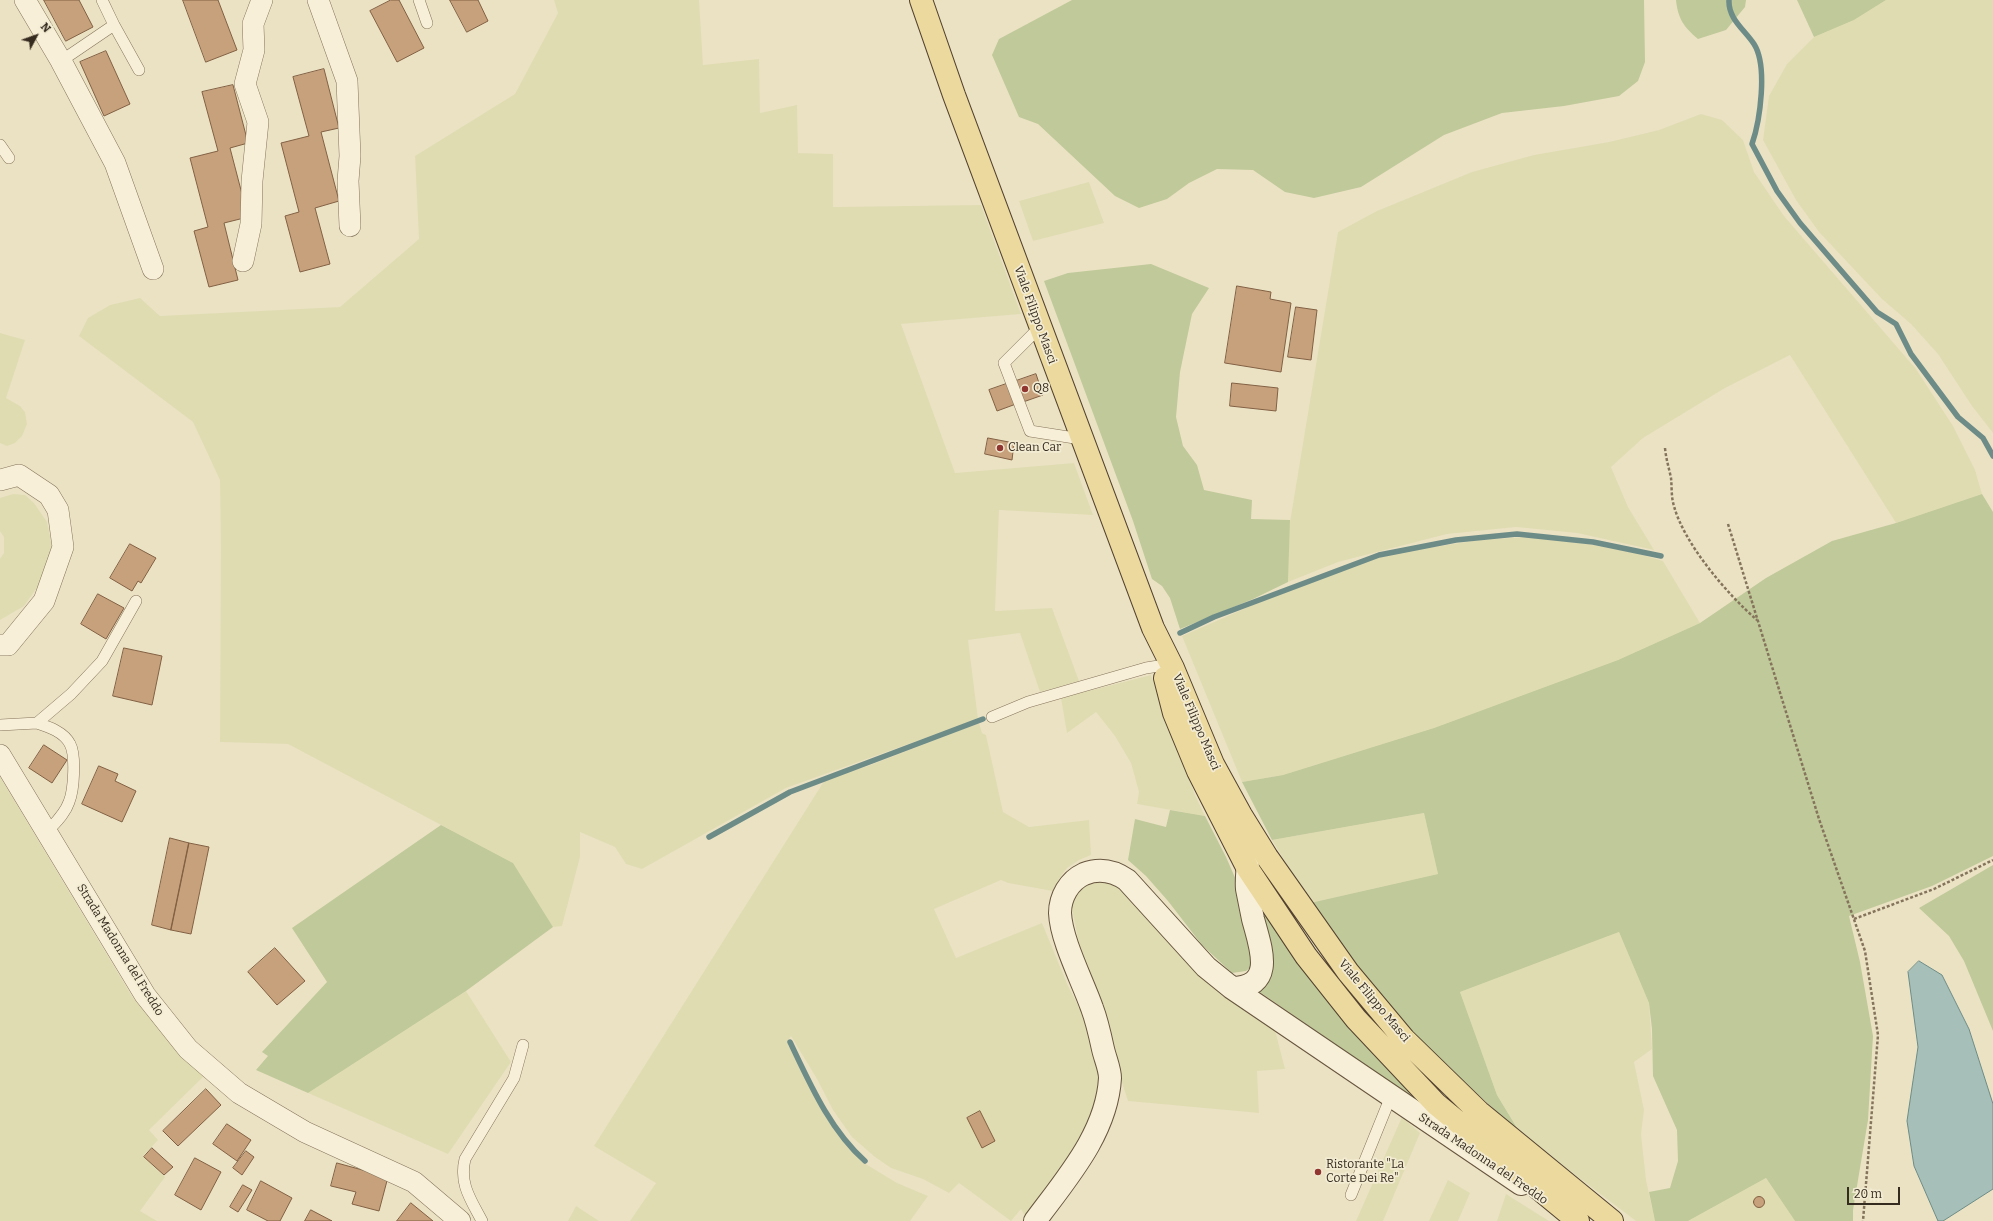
<!DOCTYPE html>
<html>
<head>
<meta charset="utf-8">
<style>
	body { margin:0 }
	#map { position:relative; width:1993px; height:1221px; overflow:hidden; background:#ebe2c4; font-family:Bitter,serif }
	canvas { display:block }
	.north { position:absolute; left:16px; top:16px; width:40px; height:40px; -webkit-text-stroke:3px #f3ecd3; paint-order:stroke; rotate:49deg; font-size:11px; font-weight:700; line-height:16px; text-align:center; color:#362b1f }
	.north::after { content:''; display:block; margin:auto; width:14px; height:18px; background:#362b1f; clip-path:polygon(50% 0,100% 100%,50% 72%,0 100%) }
	.scale { position:absolute; left:1847px; top:1187px; width:53px; height:18px; box-sizing:border-box; border:2px solid #362b1f; border-top:0; padding-left:5px; font-size:12px; line-height:14px; white-space:nowrap; color:#362b1f; -webkit-text-stroke:3px #f3ecd3; paint-order:stroke }
</style>
</head>
<body>
<div id="map">
<canvas width="1993" height="1221"></canvas>
<div class="north">N</div>
<div class="scale">20 m</div>
</div>
<script>
const ctx = document.querySelector('canvas').getContext('2d');
ctx.lineJoin = 'round';
function paint(path, color) {
  ctx.fillStyle = color;
  ctx.fill(path, 'evenodd');
}
function stroke(path, color, width, dash) {
  ctx.strokeStyle = color;
  ctx.lineWidth = width;
  ctx.lineCap = dash ? 'butt' : 'round';
  ctx.setLineDash(dash || []);
  ctx.stroke(path);
}
function drawText(font, color, halo, rows, align = 'center') {
  ctx.font = font + ' Bitter,serif';
  ctx.lineWidth = 3.5;
  ctx.setLineDash([]);
  ctx.textBaseline = 'middle';
  ctx.strokeStyle = halo;
  ctx.fillStyle = color;
  for (const [text, x, y, turn = 0] of rows) {
    ctx.save();
    ctx.translate(x, y);
    ctx.rotate((+turn || 0) * Math.PI / 180);
    ctx.textAlign = isNaN(turn) ? turn : align;
    if (halo) ctx.strokeText(text, 0, 0);
    ctx.fillText(text, 0, 0);
    ctx.restore();
  }
}
paint(new Path2D(`
	M554,0h145l4,65 56,-6 1,54 37,-8 1,48 35,1v53l148,-2 40,109 -120,10 54,149 119,-10 19,52 -94,-5 -4,101 57,-3 27,73 -39,11 -20,-59 -52,7 10,79 -192,69 -144,81 -16,-5 -11,-17 -35,-15v25l-18,69 -9,1 -40,-64 -225,-119 -68,-2 1,-196 -1,-66 -27,-58 -114,-86 9,-18 22,-13 30,-7 20,18 180,-9 79,-68 -4,-83 100,-62 43,-81z
	M1886,0h107v433l-21,-27 -34,-52 -27,-30 -29,-25 -63,-67 -23,-32 -33,-60 6,-44 18,-32 27,-27 40,-17z
	M1701,114l21,6 21,20 11,32 30,44 132,153 37,57 22,44 7,24 -86,29 -106,-168 -65,33 -82,50 -32,29 17,40 26,43 -77,-17 -61,-6 -69,7 -109,28 -50,20 1,-54 49,-296 39,-21 95,-39 62,-17 75,-13 50,-12z
	M1089,182l15,41 -71,18 -14,-40z
	M0,333l25,7 -19,58 14,8 5,6 2,12 -5,12 -7,7 -8,3 -7,-3z
	M13,494l12,1 9,8 13,19 6,29 -7,24 -22,31 -24,14v-61l4,-6v-16l-4,-6v-33z
	M1527,537l61,7 48,9 27,8 37,62 -82,37 -184,68 -151,47 -41,7 -60,-146 96,-42 105,-39 96,-15z
	M1151,675l44,120 10,21 -68,-12 2,-12 -8,-29 -16,-27 -19,-24 -29,21 -6,-35z
	M979,723l3,10 4,2 17,77 26,15 60,-7 2,35 -12,5 -12,8 -6,8 -8,15 -45,-8 -7,-3 -67,29 22,49 86,-35 26,63 18,34 15,63 -3,24 -25,50 -47,61 -5,-9 -10,12 -52,-38 -10,10 -26,-14 -32,-11 -16,-11 -23,-20 -19,-27 -16,-31 -26,-43 -4,6 20,41 18,33 20,28 19,19 33,20 31,13 -18,25h-280l26,-38 -62,-37 232,-368 42,-12z
	M0,777l133,221 35,41 36,37 -55,54 9,10 -15,16 22,21 -25,34 17,10h-157z
	M1424,813l14,61 -128,29 -38,-63z
	M1091,878l28,5 156,147 10,39 -28,2 2,42 -131,-12 -46,-143 -10,-49 2,-15z
	M1619,932l30,71 3,46 -18,13 10,48 -3,24 5,46 9,41h-19l-116,-88 -23,-38 -37,-103z
	M466,991l45,71 -63,92 -140,-61z
	M1402,1117l18,16 -37,88h-27z
	M1766,1178l29,43h-107z
	M1448,1180l22,13 -12,28h-29z
	M1506,1194l43,27h-52z
	M576,1206l23,15h-31z`), '#e0dcb2');
paint(new Path2D(`
	M1072,0h572l1,62 -7,19 -19,15 -55,10 -62,7 -58,22 -83,52 -47,11 -29,-6 -32,-22 -36,-1 -28,14 -22,16 -28,9 -24,-12 -77,-72 -19,-7 -27,-62 7,-16z
	M1676,0h70l-1,7 -19,23 -28,9c-14,-12 -20,-20 -22,-39z
	M1797,0h89l-32,20 -40,17z
	M1151,264l58,24 -17,26 -12,58 -4,45 7,29 14,19 7,25 48,10 -1,19 39,1 -2,62 -35,17 -73,30 -10,-31 -8,-12 -10,-7 -19,-58 -89,-240 24,-8z
	M1982,494l11,18v344l-61,30 -83,30 11,46 13,74 -5,84 -15,90v11h-58l-29,-43 -78,43h-33l-6,-29 21,-4 8,-27 -1,-31 -24,-54 -1,-47 -3,-26 -30,-71 -159,60 37,103 23,38 -97,-89 -59,-65 -54,-76 128,-29 -14,-61 -152,27 -30,-58 41,-7 151,-47 184,-68 82,-37 66,-45 66,-37 64,-18z
	M1170,810l35,6 21,41 17,39 13,67 -10,8 -14,2 -30,-28 -34,-44 -22,-25 -18,-16 7,-41 31,8z
	M441,825l72,38 40,64 -87,64 -158,102 -52,-23 12,-14 -6,-4 65,-70 -35,-54z
	M1993,865v166l-29,-70 -15,-25 -30,-28z
	M1258,902l160,199 -164,-113 19,-25c0,-21 -7,-41 -15,-61z`), '#c0c999');
const water = new Path2D(`
	M1919,961l23,14 27,54 24,75v85l-50,32h-5l-24,-55 -7,-45 11,-74 -10,-75z`);
paint(water, '#a6bfb9');
stroke(water, '#6d8c87', 1);
stroke(new Path2D(`
	M1729,0c-1,19 16,30 25,44 14,22 6,77 -2,100l25,47 23,32 77,89 19,12 15,30 47,63 25,21 10,18
	M1180,633l34,-16 165,-62 77,-15 61,-6 76,8 68,14
	M709,837l81,-45 193,-73
	M790,1042c20,42 40,88 75,119`), '#6d8c87', 5.5);
const building = new Path2D(`
	M44,0h35l14,27 -27,14z
	M183,0h35l19,50 -31,12z
	M391,0h8l25,48 -27,14 -27,-51z
	M450,0h28l10,21 -21,11z
	M106,51l24,53 -26,12 -24,-54z
	M324,69l15,59 -18,4 18,69 -24,7 15,56 -30,8 -15,-56 14,-4 -18,-69 28,-7 -16,-59z
	M233,85l15,58 -18,5 18,69 -24,6 14,57 -29,7 -15,-56 14,-4 -18,-69 28,-7 -16,-59z
	M1237,286l34,6 -1,7 21,4 -10,69 -56,-9z
	M1296,307l21,3 -6,50 -23,-3z
	M1036,374l7,21 -20,7 -7,-21z
	M1009,383l7,21 -19,7 -8,-21z
	M1232,383l46,5 -2,23 -46,-5z
	M988,438l26,5 -2,17 -27,-6z
	M130,544l26,14 -15,25 -3,-2 -6,10 -22,-13z
	M98,594l26,14 -18,31 -25,-15z
	M124,648l38,8 -10,49 -39,-9z
	M44,745l23,15 -15,23 -23,-15z
	M99,766l19,8 -3,7 21,10 -14,31 -40,-18z
	M170,838l19,5 -18,87 -19,-5z
	M189,843l20,4 -18,87 -20,-4z
	M275,948l30,33 -28,24 -29,-33z
	M206,1089l15,16 -43,41 -15,-15z
	M980,1111l15,30 -13,7 -15,-30z
	M227,1124l24,16 -14,21 -24,-17z
	M152,1148l21,19 -9,8 -20,-18z
	M246,1151l8,6 -12,18 -9,-7z
	M195,1158l26,14 -20,38 -26,-15z
	M337,1163l51,14 -9,34 -27,-7 4,-12 -25,-6z
	M261,1181l31,17 -12,23h-12l-21,-11z
	M243,1185l9,5 -14,22 -8,-5z
	M1753.5 1202a5.5 5.5 0 1 1 11 0a5.5 5.5 0 1 1-11 0Z
	M411,1203l22,18h-36z
	M311,1210l21,11h-27z`);
paint(building, '#c7a17c');
stroke(building, '#826043', 1);
const service = new Path2D(`
	M419,0l8,23
	M114,25l25,45
	M61,61l53,-36 -12,-25
	M0,145l9,13
	M1040,327l-36,36 26,68 51,8
	M992,717l36,-15 118,-34 25,-4
	M37,723c12,4 27,9 33,21 6,11 4,46 -1,58 -4,12 -14,21 -22,30
	M0,725l37,-2 34,-29 31,-33 34,-60
	M1351,1195l40,-99
	M482,1221c-11,-21 -23,-37 -17,-62l49,-81 9,-33`);
const minor = new Path2D(`
	M25,0l36,61 54,102 38,106
	M318,0l29,81 3,75 -2,25 2,45
	M243,261l8,-37 1,-43 6,-59 -13,-38 9,-34 -1,-26 9,-24
	M0,480l19,-5 30,20 9,15 5,37 -19,54 -36,44h-8
	M0,755l145,240 43,54 51,44 66,39 109,50 46,39`);
const secondary = new Path2D(`
	M1232,988c45,-1 28,-42 21,-69 -2,-10 -4,-20 -6,-30 -1,-10 1,-21 1,-31
	M1035,1221c31,-42 72,-88 75,-143 0,-9 -5,-20 -7,-29 -3,-14 -6,-28 -11,-41 -9,-26 -31,-68 -32,-95 0,-16 9,-32 24,-39 15,-6 30,-3 43,6l79,87 26,21 289,196`);
const primary = new Path2D(`
	M921,0l33,95 199,533 20,40 40,96 28,51 26,42 81,115 56,67 75,73 133,109
	M1165,678l9,35 24,58 50,98 58,87 50,63 80,85 142,117`);
stroke(service, '#85745c', 12);
stroke(minor, '#85745c', 22);
stroke(secondary, '#67553f', 24);
stroke(primary, '#534230', 24);
stroke(new Path2D(`
	M1665,448c1,11 4,20 6,30 1,9 0,19 3,28 10,38 54,89 83,114
	M1728,524l91,295 46,132 13,84 -15,186
	M1854,919l80,-30 59,-29`), '#85745c', 2.5, [3, 2]);
stroke(service, '#f7efd7', 11);
stroke(minor, '#f7efd7', 21);
stroke(secondary, '#f7efd7', 22);
stroke(primary, '#ecd99e', 22);
for (const [x, y, r, color] of [
	[1025,389,4,"#90352f"],
	[1000,448,4,"#90352f"],
	[1318,1172,4,"#90352f"]
]) {
  const dot = new Path2D();
  dot.arc(x, y, r, 0, 2 * Math.PI);
  ctx.fillStyle = color;
  ctx.fill(dot);
  stroke(dot, '#f3ecd3', 1.5);
}
drawText('12px', '#362b1f', '#f3ecd3', [
	["Viale Filippo Masci",1035,315,70],
	["Viale Filippo Masci",1196,722,67],
	["Strada Madonna del Freddo",120,950,58],
	["Viale Filippo Masci",1374,1001,50],
	["Strada Madonna del Freddo",1483,1159,34]
]);
drawText('12px', '#362b1f', '#f3ecd3', [
	["Q8",1033,389],
	["Clean Car",1008,448],
	["Ristorante \"La",1326,1165],
	["Corte Dei Re\"",1326,1179]
], 'left');
</script>
</body>
</html>
